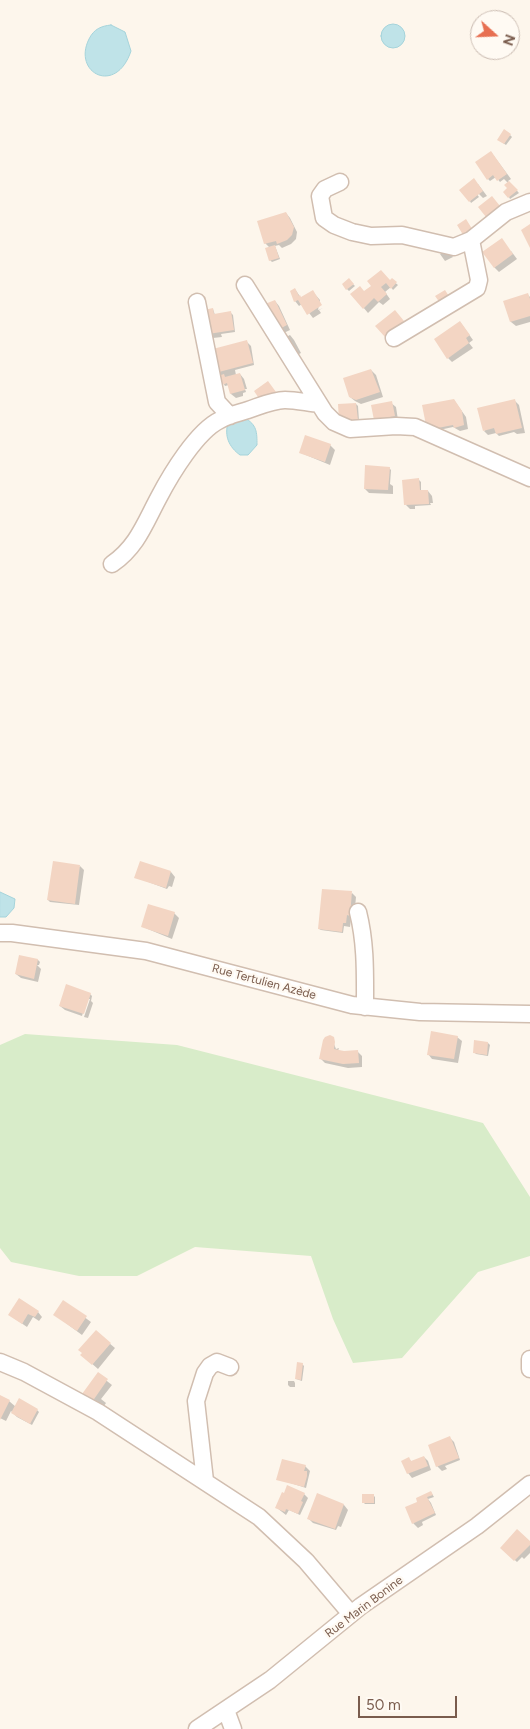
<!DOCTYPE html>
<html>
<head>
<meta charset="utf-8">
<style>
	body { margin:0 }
	#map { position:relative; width:530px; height:1729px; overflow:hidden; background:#fdf6ec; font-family:Figtree,sans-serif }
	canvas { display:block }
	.north { position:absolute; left:470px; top:10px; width:50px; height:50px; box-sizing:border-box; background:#fffaf3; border:1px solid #cabbb1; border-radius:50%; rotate:110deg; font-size:14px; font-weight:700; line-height:20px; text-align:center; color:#7a5c4d }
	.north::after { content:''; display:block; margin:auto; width:18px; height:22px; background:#e76f51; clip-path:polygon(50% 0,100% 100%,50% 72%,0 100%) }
	.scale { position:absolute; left:358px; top:1696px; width:99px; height:22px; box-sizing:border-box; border:2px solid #7a5c4d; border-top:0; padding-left:6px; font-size:15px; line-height:18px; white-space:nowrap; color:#7a5c4d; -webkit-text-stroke:4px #fffaf3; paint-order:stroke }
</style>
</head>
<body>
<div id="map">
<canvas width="530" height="1729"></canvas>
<div class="north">N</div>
<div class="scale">50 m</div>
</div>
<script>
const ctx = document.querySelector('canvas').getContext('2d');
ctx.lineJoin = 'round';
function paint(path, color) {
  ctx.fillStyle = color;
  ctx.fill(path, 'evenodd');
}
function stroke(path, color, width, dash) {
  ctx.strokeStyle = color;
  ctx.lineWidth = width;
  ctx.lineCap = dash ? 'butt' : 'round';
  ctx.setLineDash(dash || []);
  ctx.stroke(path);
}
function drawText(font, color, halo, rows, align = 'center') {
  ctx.font = font + ' Figtree,sans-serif';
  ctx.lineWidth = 4.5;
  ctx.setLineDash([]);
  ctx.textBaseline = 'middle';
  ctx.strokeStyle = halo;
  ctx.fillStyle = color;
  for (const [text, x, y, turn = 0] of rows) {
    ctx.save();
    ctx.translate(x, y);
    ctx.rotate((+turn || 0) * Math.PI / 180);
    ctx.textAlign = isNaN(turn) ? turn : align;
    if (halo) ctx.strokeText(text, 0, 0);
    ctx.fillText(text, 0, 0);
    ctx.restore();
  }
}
paint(new Path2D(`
	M25,1034l152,11 306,78 47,74v59l-52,16 -76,86 -49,5 -20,-44 -22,-63 -116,-9 -58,29h-58l-68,-14 -11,-14v-203z`), '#d8ecc9');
const water = new Path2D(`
	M381 36a12 12 0 1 1 24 0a12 12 0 1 1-24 0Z
	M111,25l14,7 6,19c-15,45 -59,22 -42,-12 5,-10 12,-13 22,-14z
	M245,418c12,7 12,14 12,27l-9,10h-8c-11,-8 -16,-19 -12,-32z
	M0,892l15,7 -1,9 -8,9h-6z`);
paint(water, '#bfe3e8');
stroke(water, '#a5d3da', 1);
paint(new Path2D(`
	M510,135l2,2 -6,8 -6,-4z
	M491,152l20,27 -3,2 11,12 -9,6 -1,-2 -1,-14 -4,-4 -4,3 -4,-5 -6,4 -2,-2z
	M478,184l9,12 -4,2 -6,-6 -1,1 3,4 -8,6 -1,-2z
	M286,213l4,5 7,14 -1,7 -5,5 -9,4 -3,-3 -4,1 5,13 -8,3 -2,-2v-12l-5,-5z
	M447,249l6,8 -8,4 -5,-7z
	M511,251l6,8 -18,13 -5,-5z
	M380,272l14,13 -2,-5 6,5 -5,5 -2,-3 -6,5 5,7 -7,6 -4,-3 -11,11 -16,-19 12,-2 8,-6z
	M349,280l6,6 -6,5 -6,-6z
	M295,289l6,9 12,-6 7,8 -2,10 5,-2 -4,2 2,3 -8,5 -11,-14 -3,2 -4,-5z
	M528,295l2,2v25l-14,4 -5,-4 -6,-20z
	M275,301l4,5 11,24 -19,9z
	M213,309l2,6 16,-2 2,2 2,17 -14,2 1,3 -9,1 -4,-4z
	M460,322l13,18 -4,3 4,5 -21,14 -4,-4z
	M290,335l4,5 7,13 -8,4 -15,-16z
	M246,341l5,5 3,19 -19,5 1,5 4,-1 4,5 3,10h-2l1,3 -3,1v3l-7,2 -5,-4 -2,-9 -4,1 -9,-14z
	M371,370l5,5 7,22 -22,7 -6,-3 -5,-4z
	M454,400l12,17 2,12 -8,2 -7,-4 -23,5z
	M515,401l4,4 6,28 -8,1 -3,-2 -15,4 -3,-3 -8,2 -4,-4z
	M391,403l5,4 2,13 -21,1z
	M356,404l2,2 1,15 -17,1z
	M330,445l5,5 -5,15 -29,-12z
	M389,468l2,2 -1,14 3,2v8l-24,-1 -4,-4z
	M419,480l2,2v10l7,-1 4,5 1,7h-3l1,2 -16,1v3h-5l-4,-4z
	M80,866l4,4 -5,35 -29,-3 -2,-2z
	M171,872l4,5 -3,10 -3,-1 -2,3 -32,-12z
	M352,893l4,4 -2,22h-3l-1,8 -6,-1 -1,7 -22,-3 -2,-1z
	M174,913l5,5 -7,21 -29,-12z
	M20,957l18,3 2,2 -1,3h-2l4,4 -3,13 -17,-4 -5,-4z
	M90,994l2,2 -1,5 2,2 -5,15 -4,-1 6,-18h-3l-5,17 -17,-6 -5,-4z
	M457,1037l5,4 -4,22 -26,-4 -4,-5z
	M488,1043l2,2 -2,11 -12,-2 -2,-2z
	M334,1044l2,5 3,-1 -1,3h19l5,5v11l-14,1 -23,-5 -4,-4z
	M64,1302l27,20 -9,13 -27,-20z
	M38,1312l4,5 -3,4 -6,-4 -6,10 -16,-11z
	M96,1332l19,16 -17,21 -16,-14z
	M302,1364l2,2 -2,15 -6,-2z
	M98,1374l14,11 -11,14 5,4 -4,6 -16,-13z
	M288,1381h6l1,2v4h-5l-2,-2z
	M0,1396l9,5 7,6 21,3 2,2 -7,13 -15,-8 -6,-6 -5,10 -6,-3z
	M450,1438l4,4 6,18 -15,6 2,3 -5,2 -5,-5z
	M424,1457l4,4 3,9 -19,8 -4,-5 1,-14 3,3z
	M305,1466l5,5 -4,17 -28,-9z
	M431,1492l3,5 -6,2 3,4 5,12 -14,7 1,3 -5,3 -5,-5 7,-21z
	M304,1494l4,4 -8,17 -11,-5 -3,5 -9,-7z
	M318,1495l26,10 4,5 -7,17 -3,-1 -2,4 -23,-7 -5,-5z
	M373,1495l2,2v7h-10l-2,-2z
	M530,1543v10l-6,6 -2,-2 -5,5 -15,-14z`), '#0003');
paint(new Path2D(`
	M504,129l7,5 -7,10 -7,-4z
	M491,151l16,23 -10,7 -4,-6 -6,5 -12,-18z
	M474,178l9,13 -14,11 -10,-12z
	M509,181l9,9 -10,8 -5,-6 4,-4 -3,-3z
	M492,196l12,15 -14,11 -12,-15z
	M286,212l8,15 -2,8 -5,5 -10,4 -1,-3 -12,3 -7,-23z
	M466,219l8,13 -9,6 -8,-13z
	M530,224v24l-9,-18z
	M502,238l11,16 -19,14 -12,-16z
	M275,245l4,13 -10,3 -4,-13z
	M381,270l9,10 2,-2 5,4 -6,7 -5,-6 -5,4 6,7 -9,8 -4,-4 -11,11 -13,-15 10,-8 4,5 7,-5 -4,-5z
	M349,278l5,6 -8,6 -4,-6z
	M295,288l4,8 1,-1 1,2 12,-7 9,15 -15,10 -9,-15 -4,2 -4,-11z
	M445,290l7,11 -9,6 -8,-11z
	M528,293l2,6v17l-20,6 -7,-21z
	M275,300l12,25 -21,11 -10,-23 9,-9z
	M213,308l1,6 17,-3 3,19 -26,4 -4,-24z
	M395,310l9,11 -19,16 -10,-11z
	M460,321l10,14 -4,3 3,5 -22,16 -13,-20z
	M247,340l6,23 -38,10 -6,-23z
	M371,369l9,23 -24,8 -7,-3 -6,-19z
	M240,373l5,17 -15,4 -3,-11 -5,2 -4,-9 6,-2 1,3z
	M268,381l8,11 -14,11 -8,-12z
	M454,399l8,12 2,14 -10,3 -1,-3 -26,5 -5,-25z
	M515,399l7,29 -26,6 -2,-6 -11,3 -6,-23z
	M392,401l3,15 -21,4 -3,-15z
	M356,403l2,17 -19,1 -1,-17z
	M305,435l26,9 -6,18 -26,-9z
	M365,465l25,2 -2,23 -24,-1z
	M419,478l1,12h8l1,14 -25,1 -2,-25z
	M53,861l27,4 -5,39 -28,-4z
	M140,861l31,10 -5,17 -32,-10z
	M322,889l30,2 -2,25 -3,-1 -1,8h-3l-1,9 -24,-3z
	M148,904l27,8 -7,24 -27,-9z
	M19,955l19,4 -4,20 -19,-5z
	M66,984l25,9 -7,21 -25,-8z
	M431,1031l27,5 -4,23 -27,-4z
	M330,1035l4,2 1,5 -1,7 10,2 14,-1 1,13 -16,1 -24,-5 4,-19 2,-3z
	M474,1040l14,2 -1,13 -14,-2z
	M19,1298l20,13 -4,6 -7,-3 -6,10 -14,-9z
	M63,1300l24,16 -10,15 -24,-16z
	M96,1330l15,13 -19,22 -12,-10 2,-2 -4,-3z
	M297,1362l6,1 -2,17 -6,-1z
	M98,1372l10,7 -16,23 -10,-8z
	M0,1395l10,5 -10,20z
	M19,1398l19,11 -8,15 -19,-11z
	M450,1436l9,22 -23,9 -8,-22z
	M424,1456l4,10 -21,8 -6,-13 8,-4 2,4z
	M282,1459l24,6 -2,6h3v5l-3,11 -28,-7z
	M287,1485l18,8 -4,8 2,1 -5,12 -12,-5 -1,3 -10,-4 7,-16 2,1z
	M431,1491l2,4 -6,2 8,16 -23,11 -7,-17 12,-5 -1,-4z
	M317,1493l27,11 -9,25 -28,-10z
	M362,1494h12v9h-12z
	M517,1529l13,12v4l-16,16 -14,-13z`), '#f3d5c3');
const minor = new Path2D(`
	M340,182l-15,7 -5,7 4,22 10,7 18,7 19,4 31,-1 52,12 17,-7 35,-28 24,-10
	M245,285l80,128 9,9 16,7 46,-3 19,1 115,51
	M197,302l20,100 13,14
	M394,338l83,-50 2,-8 -8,-40
	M112,564c25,-17 33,-41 47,-67 12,-23 38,-66 61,-77 9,-5 19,-7 28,-10 12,-4 25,-10 37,-10 11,0 23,3 34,4
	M358,912c8,32 7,62 7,95
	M0,933h12l134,18 206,54 68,7 110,2
	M530,1359v10
	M0,1362l24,10 74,40 161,105 47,44 45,53
	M205,1481l-9,-80 9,-28 5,-7 7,-4 13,5
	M226,1710l7,19
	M197,1729l73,-49 91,-74 116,-80 53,-42`);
stroke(minor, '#d1beb0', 19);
stroke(minor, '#fff', 16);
drawText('12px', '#7a5c4d', '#fffaf3', [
	["Rue Tertulien Azède",264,982,15],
	["Rue Marin Bonine",364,1607,-37]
]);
</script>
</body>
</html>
